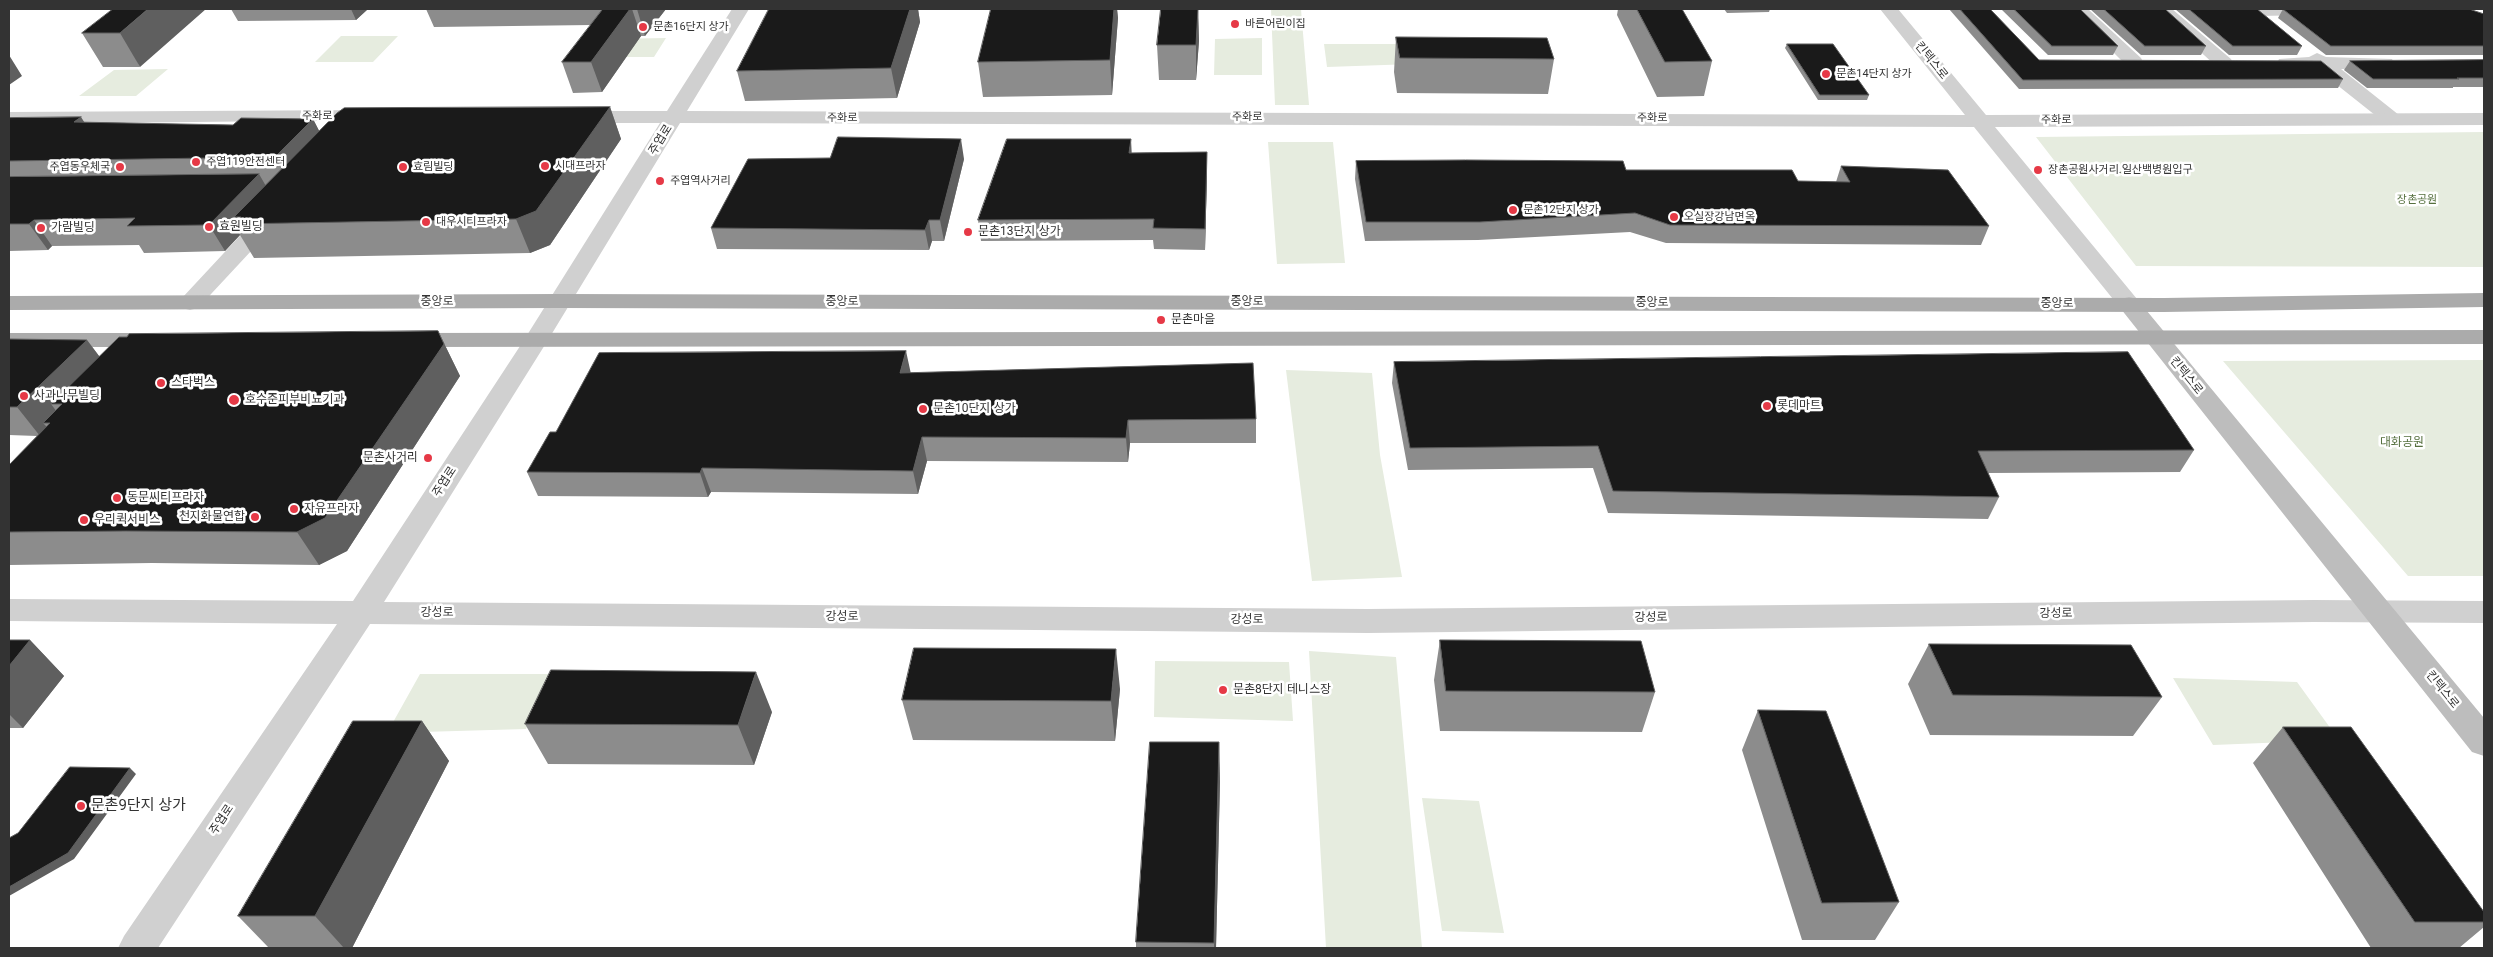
<!DOCTYPE html>
<html>
<head>
<meta charset="utf-8">
<style>
	body { margin:0 }
	#map { position:relative; width:2493px; height:957px; overflow:hidden; background:#fff; font-family:Roboto,sans-serif }
	canvas { display:block }
	.frame { position:absolute; inset:0; border:10px solid #333; pointer-events:none }
</style>
</head>
<body>
<div id="map">
<canvas width="2493" height="957"></canvas>
<div class="frame"></div>
</div>
<script>
const ctx = document.querySelector('canvas').getContext('2d');
ctx.lineJoin = 'round';
function paint(path, color) {
  ctx.fillStyle = color;
  ctx.fill(path, 'evenodd');
}
function stroke(path, color, width, dash) {
  ctx.strokeStyle = color;
  ctx.lineWidth = width;
  ctx.lineCap = dash ? 'butt' : 'round';
  ctx.setLineDash(dash || []);
  ctx.stroke(path);
}
function drawText(font, color, halo, rows, align = 'center') {
  ctx.font = font + ' Roboto,"Noto Sans KR",sans-serif';
  ctx.lineWidth = 5;
  ctx.setLineDash([]);
  ctx.textBaseline = 'middle';
  ctx.strokeStyle = halo;
  ctx.fillStyle = color;
  for (const [text, x, y, turn = 0] of rows) {
    ctx.save();
    ctx.translate(x, y);
    ctx.rotate((+turn || 0) * Math.PI / 180);
    ctx.textAlign = isNaN(turn) ? turn : align;
    if (halo) ctx.strokeText(text, 0, 0);
    ctx.fillText(text, 0, 0);
    ctx.restore();
  }
}
paint(new Path2D(`
	M1271,9h30l8,96h-34z
	M341,36h57l-25,26h-58z
	M666,38l-12,19h-57l12,-18z
	M1262,38v37h-48l1,-36z
	M1324,44h85l4,20 -86,3z
	M168,69l-32,27h-57l35,-26z
	M2484,132v135l-348,-1 -100,-129z
	M1268,142h65l12,121 -68,1z
	M2484,360v216h-76l-185,-215z
	M1286,370l86,3 8,82 22,122 -90,4z
	M1309,651l87,6 26,291h-96z
	M1155,661l134,1 4,59 -139,-4z
	M420,674h132l-26,55 -139,4z
	M2173,678l124,4 42,58 -126,5z
	M1422,798l57,3 25,132 -62,-2z`), '#e6ecdf');
paint(new Path2D(`
	M2070,9h18l53,49 2,4 -2,4h-14z
	M2154,9h18l59,50 2,4 -2,4h-14z
	M2249,9h78l1,1 -3,4 -6,1 -63,1 -6,-1 -3,-4z
	M2317,53l9,4 66,2 2,4 -2,4 -7,2h-44l58,46 3,4 -3,4h-14l-68,-54 -38,-2 -2,-4 2,-4 30,-2z
	M271,209l8,2 3,5 -3,5 -81,87 -8,2 -8,-2 -4,-5 4,-5 81,-87z`), '#d0d0d0');
paint(new Path2D(`
	M732,9h17l-62,102 1278,4 -85,-106h18l88,106 498,-2v12l-489,2 142,172 4,5 -4,5 -8,2 -8,-2 -147,-182 -1294,-4 -132,217 -164,262 984,7 946,-9 170,1v22l-170,-1 -946,11 -998,-9 -212,324h-40l6,-12 213,-312 -328,-3v-22l344,2 171,-261 136,-217h-84l-7,-2 -3,-4 3,-4 7,-2h91z
	M370,110l7,2 3,4 -3,4 -368,4v-12z`), '#d0d0d0');
paint(new Path2D(`
	M2129,297l8,2 347,419v38l-12,-4 -351,-443 -4,-5 4,-5z`), '#bdbdbd');
paint(new Path2D(`
	M2484,293v14l-320,5 -1605,-4 -550,2v-14l550,-2 1605,4z
	M2484,330v14l-2078,3 -9,-2 -3,-5 3,-5 9,-2z
	M9,333h144l9,2 3,5 -3,5 -9,2h-144z`), '#ababab');
paint(new Path2D(`
	M113,9l27,58h-37l-21,-34z
	M231,9h137l-12,11 -118,1z
	M426,9h240l-21,27h-4l-39,56 -29,1 -11,-31 29,-37 -157,2z
	M769,9h149l2,13 -23,76 -152,3 -8,-30z
	M991,9h126l1,9 -6,77 -129,2 -5,-35z
	M1198,9l1,32 -3,39h-37l-2,-35z
	M1618,9h64l30,52 -8,35 -47,1 -40,-82z
	M1724,9h46l-1,3 -42,1z
	M1949,9h41l49,51 304,19 -5,9 -319,1z
	M2001,9h79l38,37 -5,9h-65z
	M2090,9h75l41,37 -5,9h-60z
	M2175,9h82l45,37 -5,9h-68z
	M2283,9l201,5v41h-158l-48,-37z
	M1396,37l158,22 -6,35 -151,-1 -3,-21z
	M1787,44l82,51 -2,5h-49l-33,-52z
	M2484,60v27h-31v1h-86l-23,-18 6,-9z
	M610,107l11,32 -71,106 -20,8 -276,5 -14,-23 -15,16 -81,2 -5,-8 -87,1 -4,4 -39,1v-133l76,5 148,2 80,-6 6,12z
	M1207,152v21l-2,77 -51,-1 -1,-9 -172,1 -3,-21 154,-67z
	M964,159l-20,82h-12l-3,9 -212,-1 -6,-21z
	M1356,161l270,9 172,11 38,1 5,-16 148,60 -8,19 -315,-2 -36,-11 -152,8 -113,1 -10,-62z
	M438,331l22,45 -113,175 -28,14 -167,-2 -143,2v-100l28,-29 -28,-1v-96l78,1 12,16z
	M1394,362l800,88 -14,22 -192,1 11,24 -11,22 -380,-6 -15,-45 -185,2 -16,-87z
	M911,373l345,46v24h-126l-2,19 -201,-1 -9,33 -207,-2 -3,5 -170,-1 -11,-24 29,-40z
	M9,640h21l34,36 -41,52h-14z
	M1440,640l215,52 -13,40 -202,-1 -6,-51z
	M1929,644l233,53 -29,39 -203,-1 -22,-51z
	M1120,689l-5,52 -202,-1 -11,-40z
	M1758,710l141,192 -24,38h-73l-60,-190z
	M772,712l-18,53 -206,-1 -23,-40z
	M422,721l27,40 -97,187h-83l-31,-32z
	M2283,727l201,195v5l-25,21h-88l-118,-185z
	M1219,742l1,40 -4,166h-80v-6z`), '#8c8c8c');
paint(new Path2D(`
	M148,9h58l-66,58 -20,-34z
	M351,9h17l-12,11z
	M630,9h2l9,27 -39,56 -11,-30z
	M637,9h29l-21,27z
	M910,9h8l2,13 -23,76 -6,-30z
	M1114,9h3l1,9 -6,77 -2,-35z
	M1198,9l1,32 -3,39v-35z
	M9,55l13,21 -13,9z
	M610,107l11,32 -71,106 -20,8 -14,-34z
	M81,117l16,25 -23,-20z
	M313,119l13,25 -37,39 -14,-26z
	M961,139l3,20 -20,82 -4,-21z
	M1131,139l1,20 -3,-6z
	M1207,152v21l-2,77v-21z
	M259,174l15,26 -33,17h-7l5,7h-5l6,11 -15,16 -16,-26z
	M34,220l18,26 -4,4 -19,-26z
	M929,220l3,21 -3,9 -4,-20z
	M438,331l22,45 -113,175 -28,14 -22,-33z
	M87,340l21,28 -46,36h-11l9,12 -10,7h-7l5,5 -8,8 -23,-29z
	M906,351l5,23 -11,-1z
	M1128,420l2,23 -2,19 -2,-24z
	M922,437l5,24 -9,33 -5,-23z
	M702,468l9,24 -3,5 -8,-24z
	M30,640l34,36 -41,52 -14,-14v-48z
	M1116,649l4,40 -5,52 -4,-40z
	M756,672l16,40 -18,53 -16,-40z
	M422,721l27,40 -97,187h-8l-29,-32z
	M1219,742l1,40 -4,166h-2z
	M130,768l6,6 -62,85 -65,37v-9z`), '#5f5f5f');
const building = new Path2D(`
	M113,9h35l-28,24h-38z
	M603,9h27l-39,53h-29z
	M769,9h141l-19,59 -154,3z
	M991,9h123l-4,51 -132,2z
	M1161,9h37l-2,36h-39z
	M1637,9h45l30,52 -47,1z
	M1960,9h30l49,51 282,1 22,18 -320,1z
	M2014,9h66l38,37h-66z
	M2104,9h61l41,37h-61z
	M2189,9h68l45,37h-69z
	M2283,9h186l15,5v32h-153z
	M1396,37l151,1 7,21 -154,-1z
	M1787,44h46l36,51h-49z
	M2484,60v18h-27l2,1h-86l-23,-18z
	M610,107l-74,104 -20,8 -282,5 7,-7h-7l103,-104 7,-5z
	M81,117l-7,5 159,3 8,-7 72,1 -38,38 -266,4v-43z
	M838,137l123,2 -21,81h-11l-4,10 -214,-2 37,-69 82,-1z
	M1007,139h124l-2,14 78,-1 -2,77 -52,-1 1,-9 -176,1z
	M1466,160l157,1 3,9h166l6,11 52,1 -9,-16 107,4 41,56 -319,-1 -35,-12 -155,9h-114l-10,-61z
	M259,174l-50,51 -82,1 8,-8 -101,2 -5,4h-20v-47z
	M438,331l6,13 -119,174 -28,14 -171,-1 -117,1v-67l41,-42h-7l19,-19h-11l68,-67h8l2,-3z
	M9,339l78,1 -70,67h-8z
	M906,351l-6,22 353,-10 3,56 -128,1 -2,18 -204,-1 -9,34 -211,-3 -2,5 -173,-1 23,-40h6l43,-79z
	M2128,352l66,98 -216,1 21,46 -386,-6 -15,-45 -188,2 -16,-86z
	M9,640h21l-21,26z
	M1440,640l201,1 14,51 -209,-1z
	M1929,644l202,1 31,52 -209,-2z
	M914,648l202,1 -5,52 -209,-1z
	M551,670l205,2 -18,53 -213,-1z
	M1758,710l68,1 73,191 -77,1z
	M353,721h69l-107,195h-77z
	M2283,727h68l133,185v10h-69z
	M1150,742h69l-5,201 -78,-1z
	M70,767l60,1 -62,85 -59,34v-49l9,-5z`);
paint(building, '#1a1a1a');
stroke(building, '#5f5f5f', 1);
for (const [x, y, r, color] of [
	[1235,24,5,"#e63946"],
	[643,27,5,"#e63946"],
	[1826,74,5,"#e63946"],
	[196,162,5,"#e63946"],
	[545,166,5,"#e63946"],
	[120,167,5,"#e63946"],
	[403,167,5,"#e63946"],
	[2038,170,5,"#e63946"],
	[660,181,5,"#e63946"],
	[1513,210,5,"#e63946"],
	[1674,217,5,"#e63946"],
	[426,222,5,"#e63946"],
	[209,227,5,"#e63946"],
	[41,228,5,"#e63946"],
	[968,232,5,"#e63946"],
	[1161,320,5,"#e63946"],
	[161,383,5,"#e63946"],
	[24,396,5,"#e63946"],
	[234,400,6,"#e63946"],
	[1767,406,5,"#e63946"],
	[923,409,5,"#e63946"],
	[428,458,5,"#e63946"],
	[117,498,5,"#e63946"],
	[294,509,5,"#e63946"],
	[255,517,5,"#e63946"],
	[84,520,5,"#e63946"],
	[1223,690,5,"#e63946"],
	[81,806,5,"#e63946"]
]) {
  const dot = new Path2D();
  dot.arc(x, y, r, 0, 2 * Math.PI);
  ctx.fillStyle = color;
  ctx.fill(dot);
  stroke(dot, '#fff', 2);
}
drawText('11px', '#333', '#fff', [
	["바른어린이집",1245,24],
	["문촌16단지 상가",653,27],
	["문촌14단지 상가",1836,74],
	["주엽119안전센터",206,162],
	["시대프라자",555,166],
	["주엽동우체국",110,167,"right"],
	["효림빌딩",413,167],
	["장촌공원사거리.일산백병원입구",2048,170],
	["주엽역사거리",670,181],
	["문촌12단지 상가",1523,210],
	["오실장강남면옥",1684,217],
	["대우시티프라자",436,222]
], 'left');
drawText('11px', '#333', '#fff', [
	["주화로",317,116],
	["주화로",1247,117],
	["주화로",842,118],
	["주화로",1652,118],
	["주화로",2056,120]
]);
drawText('11px', '#56703f', '#fff', [
	["장촌공원",2417,200]
]);
drawText('12px', '#333', '#fff', [
	["킨텍스로",1931,61,51],
	["주엽로",661,140,-58],
	["중앙로",437,302],
	["중앙로",842,302],
	["중앙로",1247,302],
	["중앙로",1652,303],
	["중앙로",2057,304],
	["킨텍스로",2186,376,51],
	["주엽로",445,482,-57],
	["강성로",437,613],
	["강성로",2056,614,-1],
	["강성로",842,617],
	["강성로",1651,618,-1],
	["강성로",1247,620],
	["킨텍스로",2442,690,51],
	["주엽로",222,820,-56]
]);
drawText('12px', '#333', '#fff', [
	["효원빌딩",219,227],
	["가람빌딩",51,228],
	["문촌13단지 상가",978,232],
	["문촌마을",1171,320],
	["스타벅스",171,383],
	["사과나무빌딩",34,396],
	["호수준피부비뇨기과",245,400],
	["롯데마트",1777,406],
	["문촌10단지 상가",933,409],
	["문촌사거리",418,458,"right"],
	["동문씨티프라자",127,498],
	["자유프라자",304,509],
	["천지화물연합",245,517,"right"],
	["우리퀵서비스",94,520],
	["문촌8단지 테니스장",1233,690]
], 'left');
drawText('12px', '#56703f', '#fff', [
	["대화공원",2402,443]
]);
drawText('15px', '#333', '#fff', [
	["문촌9단지 상가",91,806]
], 'left');
</script>
</body>
</html>
